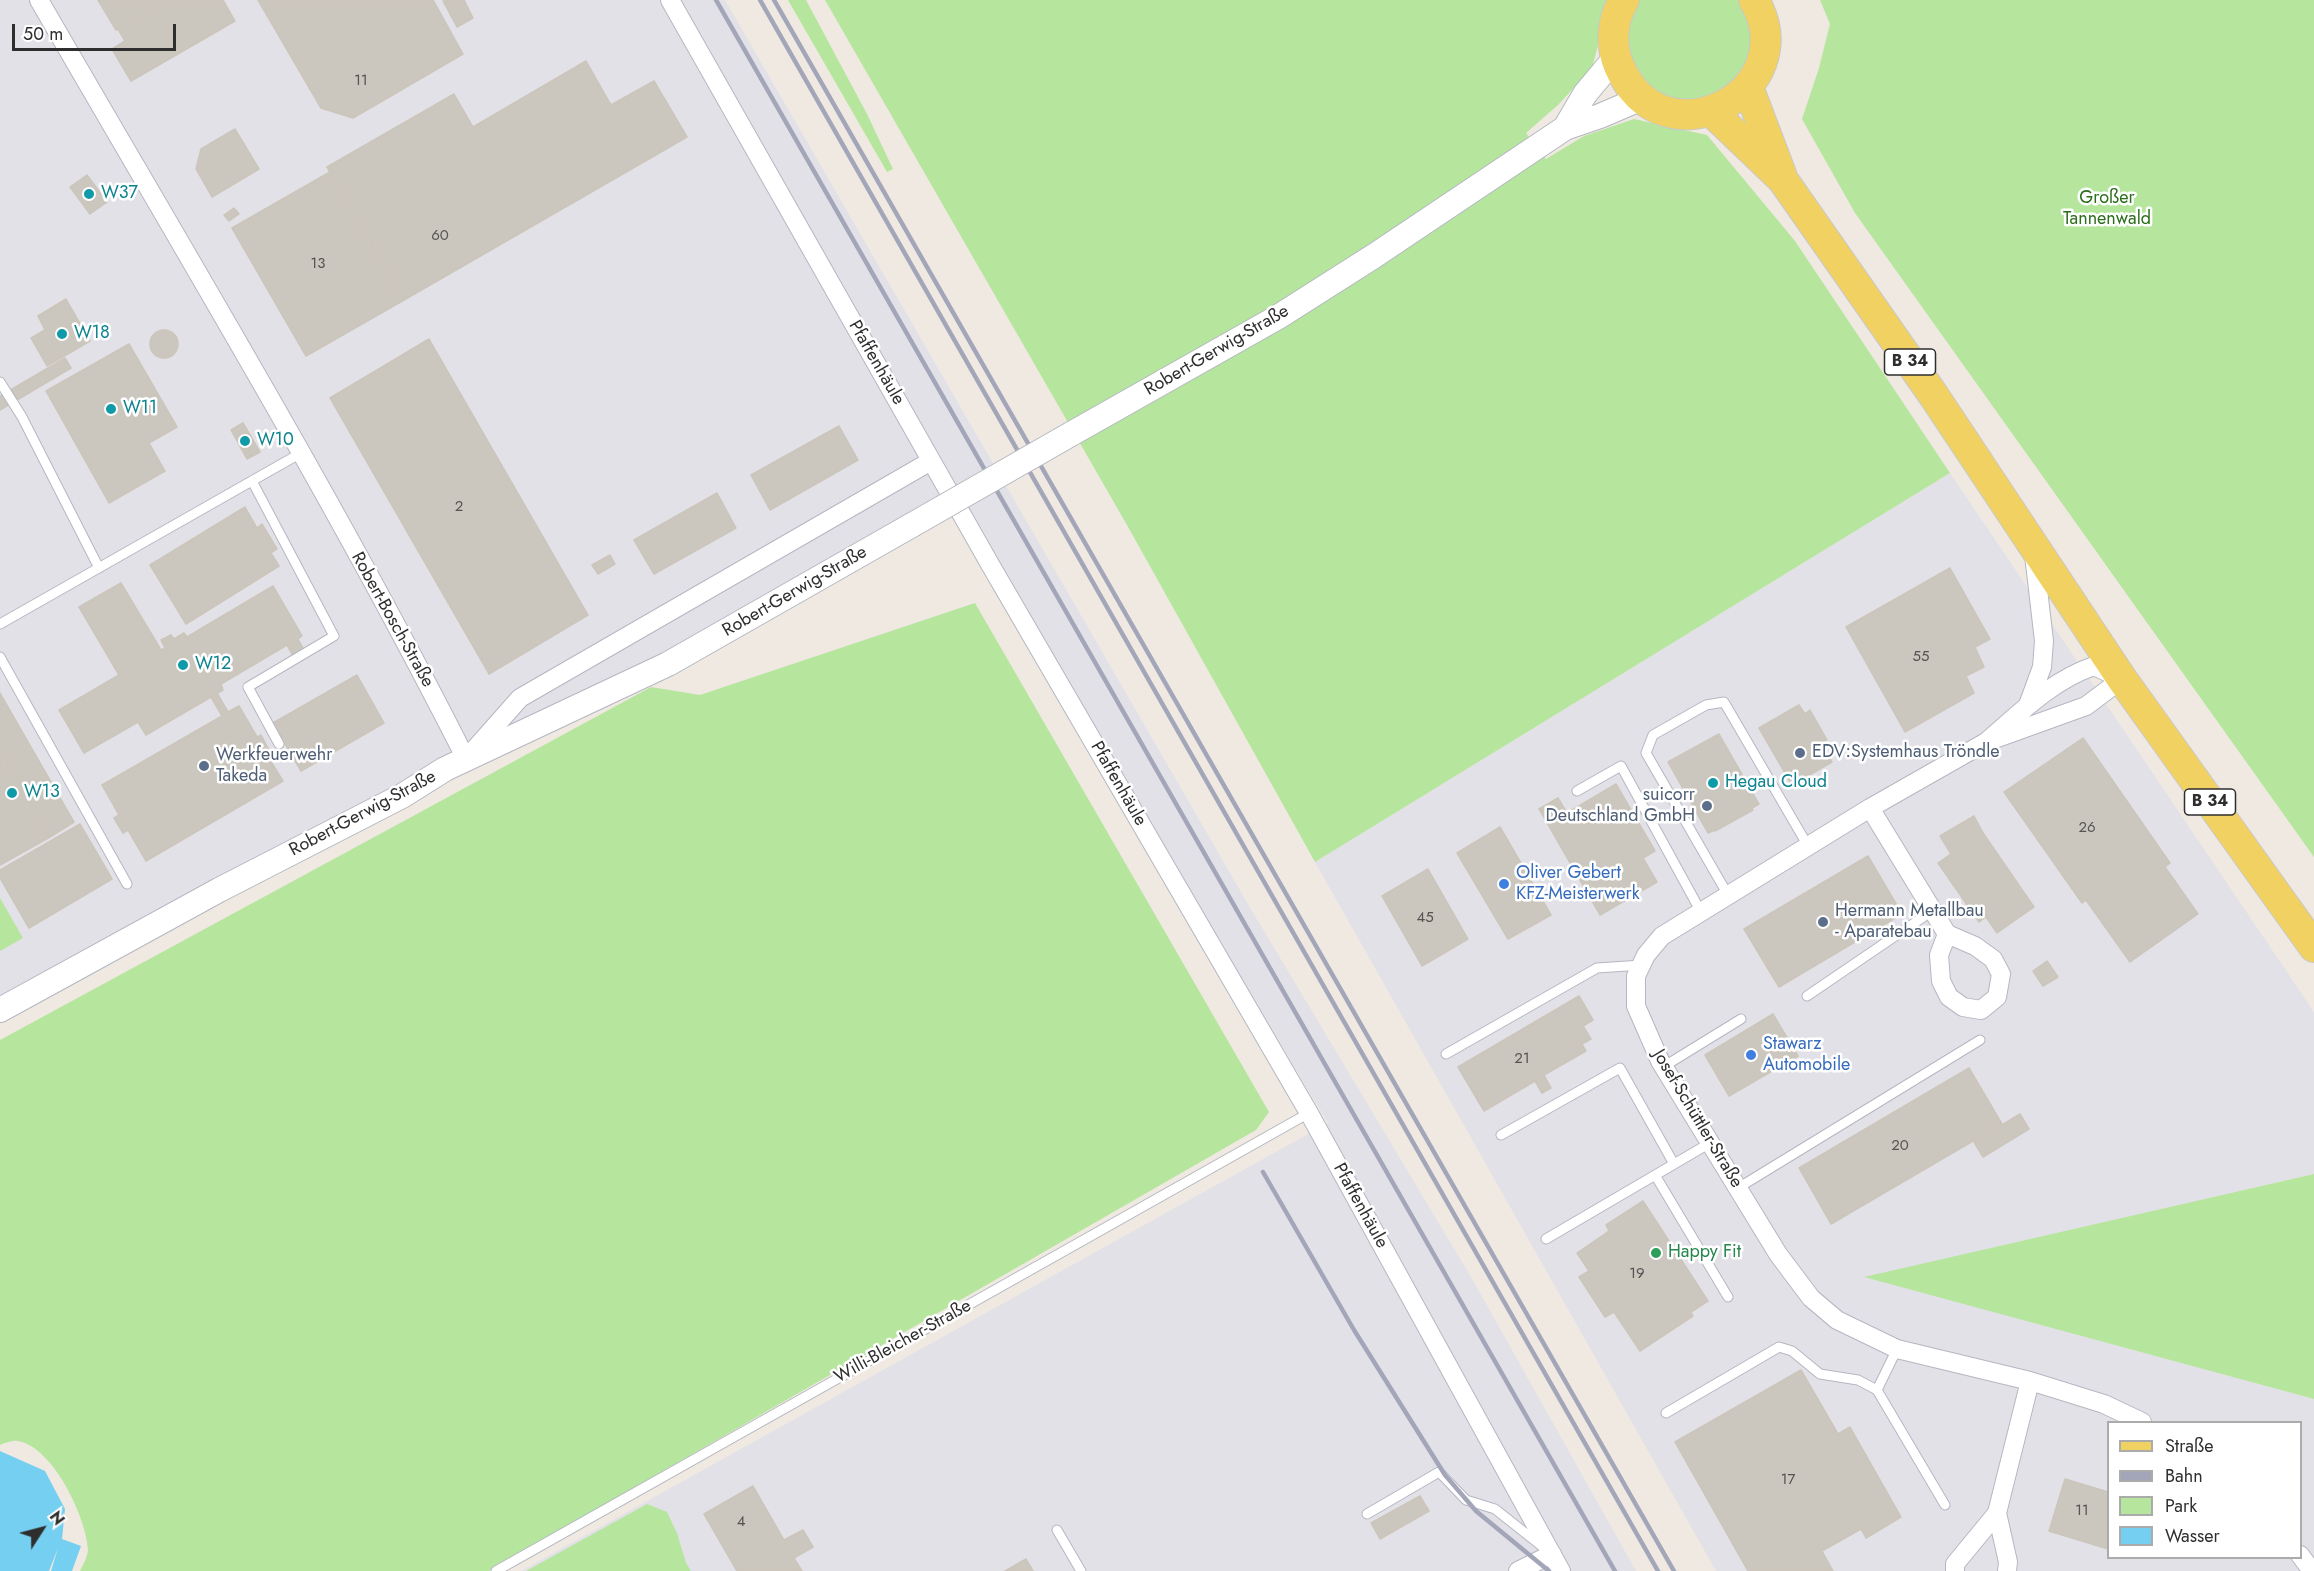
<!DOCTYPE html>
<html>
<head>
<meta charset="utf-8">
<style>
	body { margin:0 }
	#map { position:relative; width:2314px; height:1571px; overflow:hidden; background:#efe9e1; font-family:Jost,sans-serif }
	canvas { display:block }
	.legend { position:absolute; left:2107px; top:1421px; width:195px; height:138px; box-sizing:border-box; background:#fff; border:2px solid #ababab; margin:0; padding:8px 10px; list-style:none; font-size:18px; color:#2e2e2e }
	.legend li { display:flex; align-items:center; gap:12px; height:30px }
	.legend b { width:30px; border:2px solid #ababab }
	.north { position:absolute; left:12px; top:1499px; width:60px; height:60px; -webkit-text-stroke:4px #fff; paint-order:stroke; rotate:54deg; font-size:16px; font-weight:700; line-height:24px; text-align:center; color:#2e2e2e }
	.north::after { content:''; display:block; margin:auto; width:21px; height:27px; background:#2e2e2e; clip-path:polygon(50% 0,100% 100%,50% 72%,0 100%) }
	.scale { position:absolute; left:12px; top:24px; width:164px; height:27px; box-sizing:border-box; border:3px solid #2e2e2e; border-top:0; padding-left:8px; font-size:18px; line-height:21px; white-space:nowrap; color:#2e2e2e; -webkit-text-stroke:4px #fff; paint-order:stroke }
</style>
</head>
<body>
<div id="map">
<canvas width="2314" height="1571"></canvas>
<ul class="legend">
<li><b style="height:8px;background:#f2d163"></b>Straße</li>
<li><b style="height:8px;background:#a3a6b8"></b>Bahn</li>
<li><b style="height:16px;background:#b6e59e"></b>Park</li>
<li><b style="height:16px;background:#75cff0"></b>Wasser</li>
</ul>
<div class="north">N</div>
<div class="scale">50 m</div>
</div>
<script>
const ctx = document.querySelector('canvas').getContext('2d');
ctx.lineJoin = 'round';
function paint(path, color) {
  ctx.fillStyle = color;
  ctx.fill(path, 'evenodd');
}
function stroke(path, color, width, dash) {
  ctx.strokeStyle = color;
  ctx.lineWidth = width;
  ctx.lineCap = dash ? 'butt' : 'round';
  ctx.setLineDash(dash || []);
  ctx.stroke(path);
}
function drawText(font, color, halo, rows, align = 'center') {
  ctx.font = font + ' Jost,sans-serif';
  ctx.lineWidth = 5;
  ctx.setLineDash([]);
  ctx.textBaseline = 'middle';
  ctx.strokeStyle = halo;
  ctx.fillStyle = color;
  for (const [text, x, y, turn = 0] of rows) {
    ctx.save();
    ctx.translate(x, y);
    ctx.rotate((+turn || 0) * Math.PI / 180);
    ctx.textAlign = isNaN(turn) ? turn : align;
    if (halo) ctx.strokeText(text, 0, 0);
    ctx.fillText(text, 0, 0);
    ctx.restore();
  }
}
paint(new Path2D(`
	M0,0h725l527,911 219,366 165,294h-1115l807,-448 -380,-632 -280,173 -202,95 -466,263z
	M1950,473l364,539v162l-448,103 448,122v172h-598l-401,-709zM2108,1422h192v136h-192z`), '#e3e1e8');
paint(new Path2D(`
	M788,0h18l61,114 26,55 -6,3z
	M825,0h785l-18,68 -34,37 -32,28 20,26 38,-23 50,-17 73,16 88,106 155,232 -635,389 -188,-337z
	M1630,0h109l11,21 2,22 -4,22 -12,20 -33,20 -58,-10 -27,-70z
	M1820,0h494v857l-459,-644 -53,-94 17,-51 11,-44z
	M975,603l294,509 -13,18 -767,441h-409c3,-6 8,-15 8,-22 -2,-32 -35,-102 -70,-108 -5,-1 -13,2 -18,4v-405l651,-353 49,8z
	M0,898l23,40 -23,13z
	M2314,1174v225l-450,-122z
	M647,1504l20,8 10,21 9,30 5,8h-165z`), '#b6e59e');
paint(new Path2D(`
	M0,1451l45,20 20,38 -3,30 19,7 -9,25h-21l7,-23 -9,23h-49z`), '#75cff0');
const building = new Path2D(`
	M98,0h71l-53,30z
	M169,0h54l12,21 -104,60 -19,-32 13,-8 -7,-12z
	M258,0h175l30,54 -110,64 -32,-10z
	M464,0l9,18 -16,9 -14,-26z
	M586,61l25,44 43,-24 33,56 -283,163 -77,-133 127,-73 19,33z
	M235,129l24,40 -47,28 -16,-28 5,-20z
	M330,172l74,128 -98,56 -74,-128z
	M87,175l20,27 -17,12 -20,-27z
	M234,208l5,6 -10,7 -5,-6z
	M66,299l24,42 -43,25 -16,-28 14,-8 -7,-14z
	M150 344a14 14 0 1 1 28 0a14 14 0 1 1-28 0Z
	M429,339l159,276 -99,59 -159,-276z
	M129,344l48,83 -28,16 16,28 -56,32 -63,-112z
	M65,358l6,10 -71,42v-14z
	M243,423l17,29 -13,7 -16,-29z
	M839,426l19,34 -88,50 -19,-35z
	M717,493l19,35 -82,46 -20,-34z
	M245,507l12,21 5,-4 15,25 -6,4 8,13 -93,58 -36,-59z
	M610,555l5,9 -17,10 -6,-9z
	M1950,568l40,71 -15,8 9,20 -18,9 8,17 -69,39 -59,-105z
	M121,583l40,67 4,-2 -4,-8 10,-5 3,4 10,-6 3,4 86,-51 29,50 -4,3 6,11 -11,6 -6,-11 -66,39 2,6 -77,45 -8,-13 -54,31 -25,-43 60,-35 -40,-68z
	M357,675l27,48 -83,48 -28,-48z
	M0,693l74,129 -24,15 -50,-87z
	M217,693l11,19 11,-6 18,31 4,-2 8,15 -4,2 18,29 -137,80 -18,-31 -5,3 -9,-15 5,-3 -17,-30 120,-69 -11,-19z
	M1799,705l6,9 5,-4 17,30 -6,4 11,18 -40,23 -33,-57z
	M1719,734l40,70 -7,4 1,2 -38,21v-1l-7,3 -40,-71z
	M2083,738l87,125 -5,4 33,47 -68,48 -44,-62 -4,3 -78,-111z
	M0,750l50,87 -50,28z
	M1616,784l39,67 -12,7 14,24 -57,33 -61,-106 19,-11 9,15z
	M1974,816l9,17 51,74 -37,26 -11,-16 -7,5 -41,-59 13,-9 -11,-18z
	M80,824l32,55 -83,49 -29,-50v-8z
	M1500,827l51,88 -43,24 -51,-86z
	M1868,856l34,58 -123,73 -35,-58z
	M1428,869l40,70 -46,27 -40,-70z
	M2047,961l11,16 -15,9 -10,-15z
	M1579,996l14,24 -10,6 8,13 -9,5 4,7 -42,24 7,13 -9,5 -7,-12 -51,30 -26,-44z
	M1773,1014l25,42 -69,40 -24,-41z
	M1969,1068l33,56 -171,100 -32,-56z
	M2020,1114l9,15 -46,28 -9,-15z
	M1643,1201l65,100 -17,11 2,4 -53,35 -26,-39 -9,5 -26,-40 10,-6 -12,-18 32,-22 -3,-6z
	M1801,1370l37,64 12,-7 51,90 -35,21 -5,-9 -39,22 11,20h-85l-73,-129z
	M2065,1479l43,13v57l-59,-18z
	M753,1486l31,54 19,-10 10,17 -19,11 8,13h-65l-33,-57z
	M1420,1496l9,15 -49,28 -9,-16z
	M1026,1559l7,12h-28z`);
paint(building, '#cbc7bf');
stroke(building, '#cbc5ba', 1.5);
const service = new Path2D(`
	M0,382l22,35 77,151
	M252,481l82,155 -86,51 31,57
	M0,624l301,-171
	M0,657l127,227
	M1577,791l44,-25 80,146
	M1728,895l-82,-142 7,-18 53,-30 18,-3 84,144
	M1807,996l125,-85
	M1446,1054l151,-86 45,-3
	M1663,1067l78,-48
	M1501,1135l119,-67 54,96
	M1655,1175l73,122
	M1738,1188l242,-148
	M1546,1239l164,-96
	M1897,1349l-20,41 68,115
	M1666,1413l113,-66 13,4 28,23 38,6 19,10
	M1367,1514l72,-42 27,28 29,9 48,38
	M1057,1530l24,41
	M496,1571l813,-458`);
const minor = new Path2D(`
	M39,0c145,251 296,500 427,759l54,-61 411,-237
	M670,0l321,566 318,547 252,458
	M2028,705l14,-38 2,-26 -10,-86
	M1986,742c33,-28 66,-62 108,-76l28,13 -36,27 -100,36 -116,66 -208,128 -16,19 -10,21v30l24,55 118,193 33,44 26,22 60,29 133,32 74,23 38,18
	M1870,808l77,126 28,12 18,13 8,15 -4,23 -16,13 -18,-3 -14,-10 -8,-16 -2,-26 8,-21
	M2300,1555l12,16
	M1518,1571l34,-17
	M1955,1571v-7l42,-51
	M2007,1571l1,-9 -11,-49 33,-132`);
const tertiary = new Path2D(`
	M1565,128l20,-34 30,-36
	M1071,434l207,-117 96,-61 191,-128 35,-12 42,-18
	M0,1010l219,-120 183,-94 43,-27 223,-105 244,-139`);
const primary = new Path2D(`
	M1624,0c-12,19 -14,45 -5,66 44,102 188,25 135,-66
	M1748,87l33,87
	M1712,112l71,68 151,216 188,283 192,268`);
stroke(service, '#b4b7c1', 11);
stroke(minor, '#b4b7c1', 20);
stroke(tertiary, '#b4b7c1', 26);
stroke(primary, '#c9c9c9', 32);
stroke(service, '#fff', 9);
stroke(minor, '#fff', 18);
stroke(tertiary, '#fff', 24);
stroke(primary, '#f2d163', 30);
stroke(new Path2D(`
	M716,0l899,1571
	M760,0l898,1571
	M774,0l900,1571
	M1263,1172l91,158 91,145 31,36 73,60`), '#a3a6b8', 4.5);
const tertiaryBridge = new Path2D(`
	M912,525l159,-91`);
stroke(tertiaryBridge, '#b4b7c1', 26, []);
stroke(tertiaryBridge, '#fff', 24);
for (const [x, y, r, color] of [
	[89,194,6,"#0f9aa8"],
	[62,334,6,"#0f9aa8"],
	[111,409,6,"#0f9aa8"],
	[245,441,6,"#0f9aa8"],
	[183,665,6,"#0f9aa8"],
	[1800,753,6,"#5c6f8a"],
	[204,766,6,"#5c6f8a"],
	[1713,783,6,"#0f9aa8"],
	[12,793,6,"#0f9aa8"],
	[1707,806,6,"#5c6f8a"],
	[1504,884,6,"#3f7fe0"],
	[1823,922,6,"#5c6f8a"],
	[1751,1055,6,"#3f7fe0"],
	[1656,1253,6,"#2e9e5b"]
]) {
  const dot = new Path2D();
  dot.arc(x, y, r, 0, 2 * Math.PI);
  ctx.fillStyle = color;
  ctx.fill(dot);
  stroke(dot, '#fff', 2);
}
drawText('15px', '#555452', null, [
	["11",361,81],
	["60",440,236],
	["13",318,264],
	["2",459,507],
	["55",1921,657],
	["26",2087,828],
	["45",1425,918],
	["21",1522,1059],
	["20",1900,1146],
	["19",1637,1274],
	["17",1788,1480],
	["11",2082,1511],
	["4",741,1522]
]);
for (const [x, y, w] of [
	[1910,362,51],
	[2210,802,51]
]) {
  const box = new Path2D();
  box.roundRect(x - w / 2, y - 13, w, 26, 4.5);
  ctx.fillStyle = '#fff';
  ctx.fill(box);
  stroke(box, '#2e2e2e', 1.5);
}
drawText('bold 16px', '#2e2e2e', null, [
	["B 34",1910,362],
	["B 34",2210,802]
]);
drawText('18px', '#0d838f', '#fff', [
	["W37",101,194],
	["W18",74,334],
	["W11",123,409],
	["W10",257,441],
	["W12",195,665],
	["Hegau Cloud",1725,783],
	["W13",24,793]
], 'left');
drawText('18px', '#2c6e1b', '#fff', [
	["Großer",2107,199],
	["Tannenwald",2107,220]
]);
drawText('18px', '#2e2e2e', '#fff', [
	["Robert-Gerwig-Straße",1217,351,-30],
	["Pfaffenhäule",876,363,60],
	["Robert-Gerwig-Straße",795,592,-30],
	["Robert-Bosch-Straße",392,620,61],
	["Pfaffenhäule",1118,784,60],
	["Robert-Gerwig-Straße",363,814,-28],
	["Josef-Schüttler-Straße",1697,1119,59],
	["Pfaffenhäule",1360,1206,61],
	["Willi-Bleicher-Straße",903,1342,-29]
]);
drawText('18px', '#4e5e75', '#fff', [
	["EDV:Systemhaus Tröndle",1812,753],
	["Werkfeuerwehr",216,756],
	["Takeda",216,777],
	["suicorr",1695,796,"right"],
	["Deutschland GmbH",1695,817,"right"],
	["Hermann Metallbau",1835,912],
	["- Aparatebau",1835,933]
], 'left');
drawText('18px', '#366cbe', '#fff', [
	["Oliver Gebert",1516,874],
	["KFZ-Meisterwerk",1516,895],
	["Stawarz",1763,1045],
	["Automobile",1763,1066]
], 'left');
drawText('18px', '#27864d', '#fff', [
	["Happy Fit",1668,1253]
], 'left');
</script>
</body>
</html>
